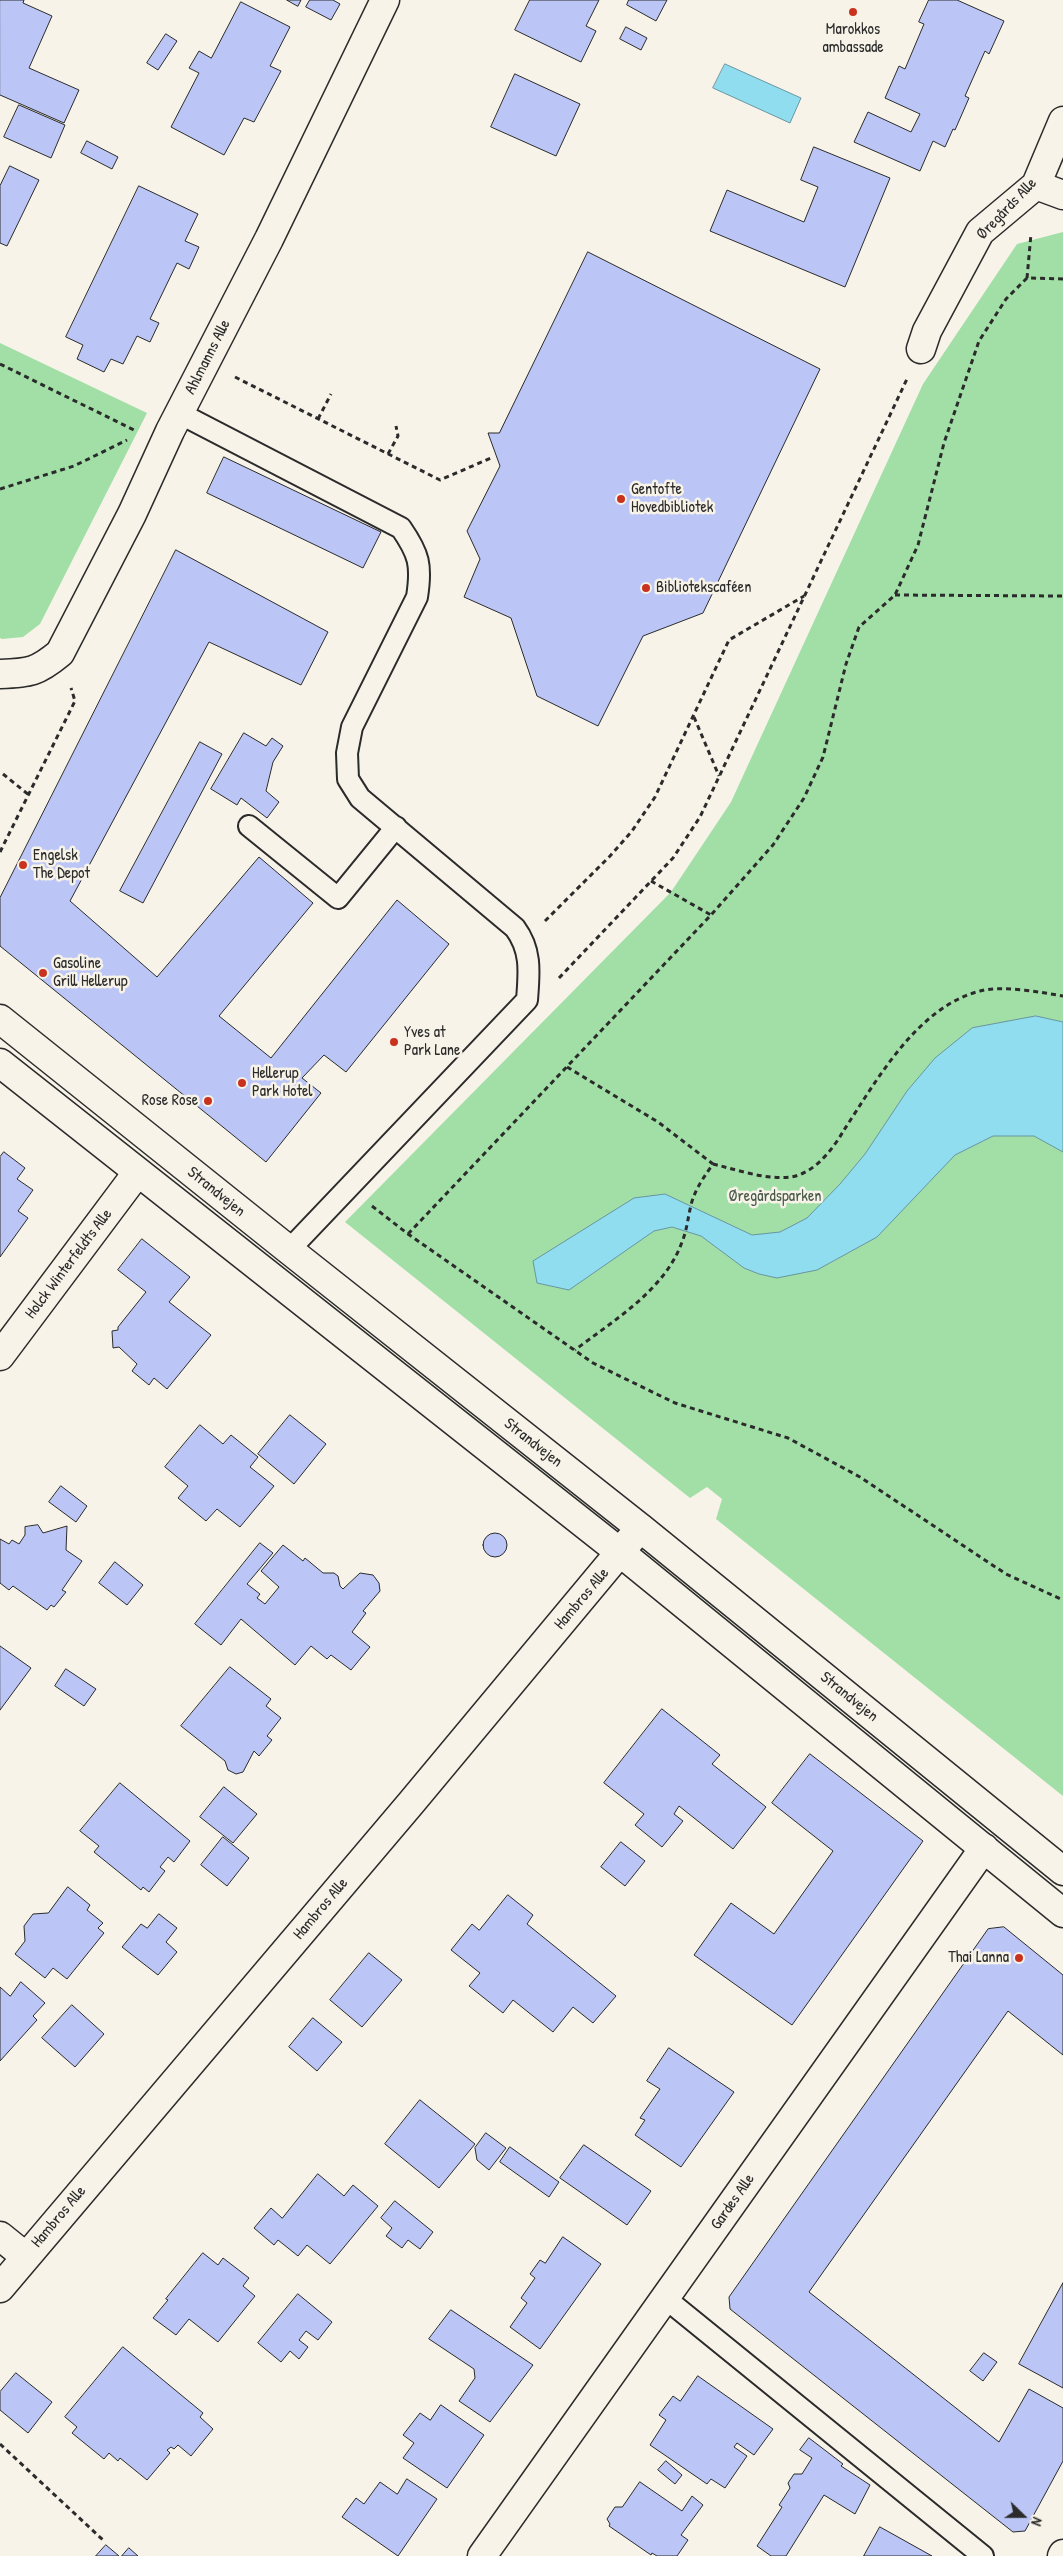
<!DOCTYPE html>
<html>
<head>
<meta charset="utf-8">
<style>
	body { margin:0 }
	#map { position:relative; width:1063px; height:2556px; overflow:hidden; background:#f7f3e8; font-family:"Patrick Hand",sans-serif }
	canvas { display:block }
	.north { position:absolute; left:998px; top:2491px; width:50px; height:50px; -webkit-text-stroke:4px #f7f3e8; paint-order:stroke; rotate:112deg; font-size:14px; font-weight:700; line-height:20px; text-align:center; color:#2b2b2b }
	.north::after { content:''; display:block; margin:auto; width:18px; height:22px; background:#2b2b2b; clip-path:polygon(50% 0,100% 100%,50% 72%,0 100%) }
</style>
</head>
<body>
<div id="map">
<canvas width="1063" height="2556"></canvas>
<div class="north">N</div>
</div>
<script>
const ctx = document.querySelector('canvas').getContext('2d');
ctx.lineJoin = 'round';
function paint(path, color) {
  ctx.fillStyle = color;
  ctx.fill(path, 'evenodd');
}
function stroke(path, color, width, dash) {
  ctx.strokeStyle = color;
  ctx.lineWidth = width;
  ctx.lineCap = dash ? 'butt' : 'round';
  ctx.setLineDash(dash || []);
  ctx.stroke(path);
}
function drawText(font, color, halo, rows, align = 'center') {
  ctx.font = font + ' "Patrick Hand",sans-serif';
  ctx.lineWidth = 5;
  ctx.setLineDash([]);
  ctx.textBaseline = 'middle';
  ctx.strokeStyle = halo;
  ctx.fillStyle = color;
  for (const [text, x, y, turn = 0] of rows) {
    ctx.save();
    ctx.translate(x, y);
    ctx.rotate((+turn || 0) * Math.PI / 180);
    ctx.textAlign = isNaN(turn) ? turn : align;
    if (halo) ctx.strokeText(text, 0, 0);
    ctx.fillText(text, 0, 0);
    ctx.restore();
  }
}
paint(new Path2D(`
	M1063,232v1564l-347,-277 6,-20 -15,-12 -17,11 -345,-276 326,-330 60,-90 192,-418 94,-140z
	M0,343l147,70 -107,211 -17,13 -21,2 -2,-1z`), '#a1dfa7');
const water = new Path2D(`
	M725,64l76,34 -11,25 -77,-35z
	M1036,1016l27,6v130l-29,-16h-41l-38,19 -78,82 -60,33 -40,8 -18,-4 -15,-6 -43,-32 -29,-9 -18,4 -85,59 -32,-7 -4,-22 101,-63 31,-4 87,41 28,-3 27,-14 33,-34 25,-30 42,-63 28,-33 37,-30z`);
paint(water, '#90ddef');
stroke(water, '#6896a1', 1);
const building = new Path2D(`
	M0,0h24l-1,3 29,13 -23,52 50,22 -15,33 -64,-28z
	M287,0h14l-3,6z
	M310,0h23l7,4 -9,16 -25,-13z
	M530,0h69l-13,26 10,5 -15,31 -66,-32z
	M629,0h38l-11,21 -29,-16z
	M929,0h28l47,21 -15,33 -4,-3 -20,45 4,2 -14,32 -2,-1 -8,18 -12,-6 -13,30 -66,-29 14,-30 43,20 9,-18 -35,-16 14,-32 6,3 19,-45 -5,-2z
	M241,2l49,25 -20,39 11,5 -27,51 -10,-4 -20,37 -53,-28 28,-54 -10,-5 10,-17 12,7z
	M626,27l21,11 -6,12 -21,-11z
	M166,34l11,7 -19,29 -11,-7z
	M515,74l65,30 -24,52 -65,-29z
	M19,105l46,20 -14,33 -47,-21z
	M87,141l31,16 -6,12 -31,-16z
	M814,147l76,31 -45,109 -135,-56 17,-41 77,32 14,-35 -17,-7z
	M10,166l29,14 -32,66 -7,-3v-57z
	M139,186l59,28 -13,27 14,6 -10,22 -12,-6 -27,56 9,4 -9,19 -13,-6 -14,28 -12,-5 -7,13 -27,-13 6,-14 -17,-8z
	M588,252l232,117 -117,244 -60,23 -45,90 -61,-30 -26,-78 -47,-21 16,-38 -13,-28 33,-65 -12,-33h11z
	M224,457l157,75 -18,36 -156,-75z
	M176,550l152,82 -27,53 -92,-43 -139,259 87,76 102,-120 54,46 -94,113 52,42 126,-158 52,44 -103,128 -22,-17 -22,23 19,15 -55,69 -266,-216v-48z
	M244,733l22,13 6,-8 11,8 -10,16 -7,29 13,11 -12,16 -26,-20 -4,7 -26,-16z
	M200,742l22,12 -79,149 -23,-12z
	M4,1152l21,16 -8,11 16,11 -15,21 10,7 -28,39v-100z
	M142,1239l48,38 -21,25 42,33 -44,54 -13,-11 -5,7 -17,-14 5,-7 -18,-17 -6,1 -1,-17 6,-1v-3l28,-35 -28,-22z
	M290,1415l36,29 -32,40 -36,-30z
	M200,1425l23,19 8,-9 27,22 -8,10 24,19 -34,41 -23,-18 -11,12 -28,-23 10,-12 -23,-19z
	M61,1486l26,20 -11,16 -27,-20z
	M38,1525l5,8 24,-7 -1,24 16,11 -20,29 4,2 -12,15 -3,-2 -4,5 -34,-24 -4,4 -9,-7v-44l9,5 3,-4 7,4 6,-9v-8z
	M483 1545a12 12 0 1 1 24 0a12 12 0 1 1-24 0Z
	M260,1543l13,10 -26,31 13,10 -3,4 8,6 14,-17 -18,-16 22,-26 20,16 2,-3 18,15h11l4,3 2,10 3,3 17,-16 13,2 6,8 1,8 -17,20 3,2 -14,19 18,15 -19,23 -20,-15 -4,4 -16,-13 -16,19 -54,-46 -20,26 -26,-21z
	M115,1562l28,23 -16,20 -28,-22z
	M0,1646l31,22 -31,42z
	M230,1667l41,32 -5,7 15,12 -14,18 5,4 -13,16 -5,-5 -11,21 -7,2 -8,-4 -3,-9 -44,-35z
	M66,1669l30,20 -12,17 -29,-20z
	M662,1709l58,46 -8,9 54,43 -33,42 -54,-43 -5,8 9,7 -21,26 -27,-22 9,-11 -40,-31z
	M810,1754l113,87 -131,184 -98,-70 37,-52 43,31 59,-83 -61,-48z
	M120,1783l70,58 -16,21 -6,-5 -8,10 5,4 -16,21 -6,-5 -2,3 -47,-38 5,-6 -19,-15z
	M224,1787l33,27 -24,29 -33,-26z
	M223,1837l26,21 -22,28 -26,-21z
	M621,1842l24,19 -20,25 -24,-19z
	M68,1887l22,18 -3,5 16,13 -5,5 6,5 -37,46 -14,-11 -8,10 -30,-24 10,-13 -1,-15 9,-12 15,-1z
	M508,1895l25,20 -6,9 89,72 -23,27 -20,-16 -20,25 -40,-32 -10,13 -34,-27 11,-13 -29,-23 21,-26 7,6z
	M159,1914l18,14 -11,14 11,10 -19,23 -36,-28 19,-23 6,4z
	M1004,1927l59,48v80l-55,-44 -199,281 190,150 30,-53 34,19v53l-38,70 -12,1 -283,-223 -1,-12 259,-368z
	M369,1953l33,27 -40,47 -32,-27z
	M21,1982l24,21 -12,13 4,4 -37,41v-74l10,9z
	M72,2005l32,29 -29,33 -33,-29z
	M313,2018l29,24 -25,29 -28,-24z
	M669,2048l65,44 -53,75 -46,-32 10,-15 -5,-2 20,-29 -13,-8z
	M420,2100l55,44 -36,44 -54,-44z
	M486,2133l20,15 -17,22 -12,-10 -2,-12z
	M584,2145l67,46 -24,34 -67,-47z
	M510,2147l49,35 -10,15 -49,-35z
	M318,2174l26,22 9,-11 25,21 -48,58 -23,-19 -9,11 -20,-16 -4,5 -20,-17 17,-20 11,10z
	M395,2201l38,31 -13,17 -12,-9 -6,8 -16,-12 6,-8 -11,-10z
	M563,2237l38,27 -61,85 -30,-22 17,-24 -6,-5 14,-20 -5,-4 10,-14 5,3z
	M203,2253l15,12 5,-7 26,20 -6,8 12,10 -37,46 -29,-23 -13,16 -23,-17 15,-18 -2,-1z
	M1063,2283v105l-44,-24z
	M298,2294l34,28 -14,18 -12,-9 -7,9 9,7 -9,12 -9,-8 -9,11 -23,-19z
	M451,2310l82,55 -43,57 -31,-21 16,-23 -1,-9 -45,-30z
	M123,2347l80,66 -3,4 13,12 -22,27 -13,-11 -4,4 -3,-2 -4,3 3,3 -23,27 -27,-22 -2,3 -9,-8 -5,6 -32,-26 5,-6 -12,-10z
	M984,2353l13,9 -14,19 -13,-10z
	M16,2373l36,29 -24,31 -28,-23v-18z
	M698,2376l75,53 -19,26 -17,-12 -3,4 13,9 -22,32 -14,-9 -4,5 -57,-39 16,-25 -7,-5 14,-19 7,5z
	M441,2405l43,30 -37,53 -44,-30 11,-15 -11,-8 17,-22 10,7z
	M809,2438l34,26 -2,2 29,19 -15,29 -31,-19 -38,61h-15l-14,-10 25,-39 -3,-2 11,-17 -2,-5 6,-9h8l10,-16 -12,-8z
	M666,2461l16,14 -7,9 -17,-14z
	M407,2479l30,20 -39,57 -56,-39 14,-19 8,6 16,-22 17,12z
	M640,2482l42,29 10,-15 11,9 -22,30 7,5 -11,16h-20l-5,-3 -1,2 -42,-29 1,-2 -3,-5 8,-12h7z
	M880,2527l52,29h-68z
	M106,2545l13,11h-23z
	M129,2548l9,8h-16z`);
paint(building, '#bbc6f7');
stroke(building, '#2b2b2b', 1);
const service = new Path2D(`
	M179,413l222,115c18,26 21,37 16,69l-65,130 -5,26 1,26 12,19 155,130c17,23 14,45 12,72l-238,250
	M249,826l89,72 58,-71
	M665,2298l318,258`);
const minor = new Path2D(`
	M1036,185l27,10
	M921,349l6,-18 53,-99 56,-47 27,-64
	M0,674c30,-1 37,-2 60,-21l72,-139 38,-83 99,-192 116,-239
	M0,1356l137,-183
	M0,2236l26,21
	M0,2288l411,-485 229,-275
	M482,2556l502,-708
	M1062,2556l1,-2`);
const secondary = new Path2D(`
	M0,1019l289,231 354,280 420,341
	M0,1063l621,490 442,360`);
stroke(service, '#2b2b2b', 24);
stroke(minor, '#2b2b2b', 31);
stroke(secondary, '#2b2b2b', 31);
stroke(new Path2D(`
	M1027,278l4,-44
	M0,364l134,66
	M235,377l205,103 51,-22
	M318,419l13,-25
	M388,454l10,-18 -2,-10
	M0,489l74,-23 53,-26
	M895,595l168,1
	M694,717l25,59
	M3,774l26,21
	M0,852l75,-151 -4,-13
	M651,881l60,34
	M545,921l65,-65 22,-25 23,-34 74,-157 75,-44
	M559,978l114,-120 27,-41 207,-438
	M567,1067l91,55 55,42c-9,13 -18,25 -22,41 -3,12 -4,25 -9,37 -17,48 -68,78 -107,108
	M713,1164c25,6 52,16 78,13 24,-4 42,-28 53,-47 33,-50 73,-123 136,-139 23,-6 59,1 83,5
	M372,1206l36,28 185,129 82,40 113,35 72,39 146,97 57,26
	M408,1234l303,-319 62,-70 31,-47 19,-41 23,-93 13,-37 36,-32 23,-50 26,-102 35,-102 27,-42 21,-21 36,1
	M0,2444l103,96`), '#2b2b2b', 3, [5, 4]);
stroke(service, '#f7f3e8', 20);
stroke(minor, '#f7f3e8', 28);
stroke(secondary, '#f7f3e8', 28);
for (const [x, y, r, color] of [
	[853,12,5,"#c8321e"],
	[621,499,5,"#c8321e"],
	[646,588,5,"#c8321e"],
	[23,865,5,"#c8321e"],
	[43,973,5,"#c8321e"],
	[394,1042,5,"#c8321e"],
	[242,1083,5,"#c8321e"],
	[208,1101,5,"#c8321e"],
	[1019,1958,5,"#c8321e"]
]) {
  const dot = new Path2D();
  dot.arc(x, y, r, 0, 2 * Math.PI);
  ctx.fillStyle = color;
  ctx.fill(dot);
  stroke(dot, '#f7f3e8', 2);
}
drawText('16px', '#2b2b2b', '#f7f3e8', [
	["Marokkos",853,30,"center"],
	["ambassade",853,48,"center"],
	["Gentofte",631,490],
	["Hovedbibliotek",631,508],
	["Bibliotekscaféen",656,588],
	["Engelsk",33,856],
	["The Depot",33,874],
	["Gasoline",53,964],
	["Grill Hellerup",53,982],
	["Yves at",404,1033],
	["Park Lane",404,1051],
	["Hellerup",252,1074],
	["Park Hotel",252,1092],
	["Rose Rose",198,1101,"right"],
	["Thai Lanna",1009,1958,"right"]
], 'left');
drawText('16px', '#2b2b2b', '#f7f3e8', [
	["Øregårds Alle",1007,209,-46],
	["Ahlmanns Alle",208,357,-63],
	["Strandvejen",216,1192,39],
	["Holck Winterfeldts Alle",69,1264,-53],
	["Strandvejen",533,1443,38],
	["Hambros Alle",582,1599,-50],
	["Strandvejen",849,1697,39],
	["Hambros Alle",321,1909,-50],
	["Gardes Alle",733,2202,-55],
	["Hambros Alle",59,2217,-50]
]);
drawText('16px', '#48584a', '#f7f3e8', [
	["Øregårdsparken",775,1197]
]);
</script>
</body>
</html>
